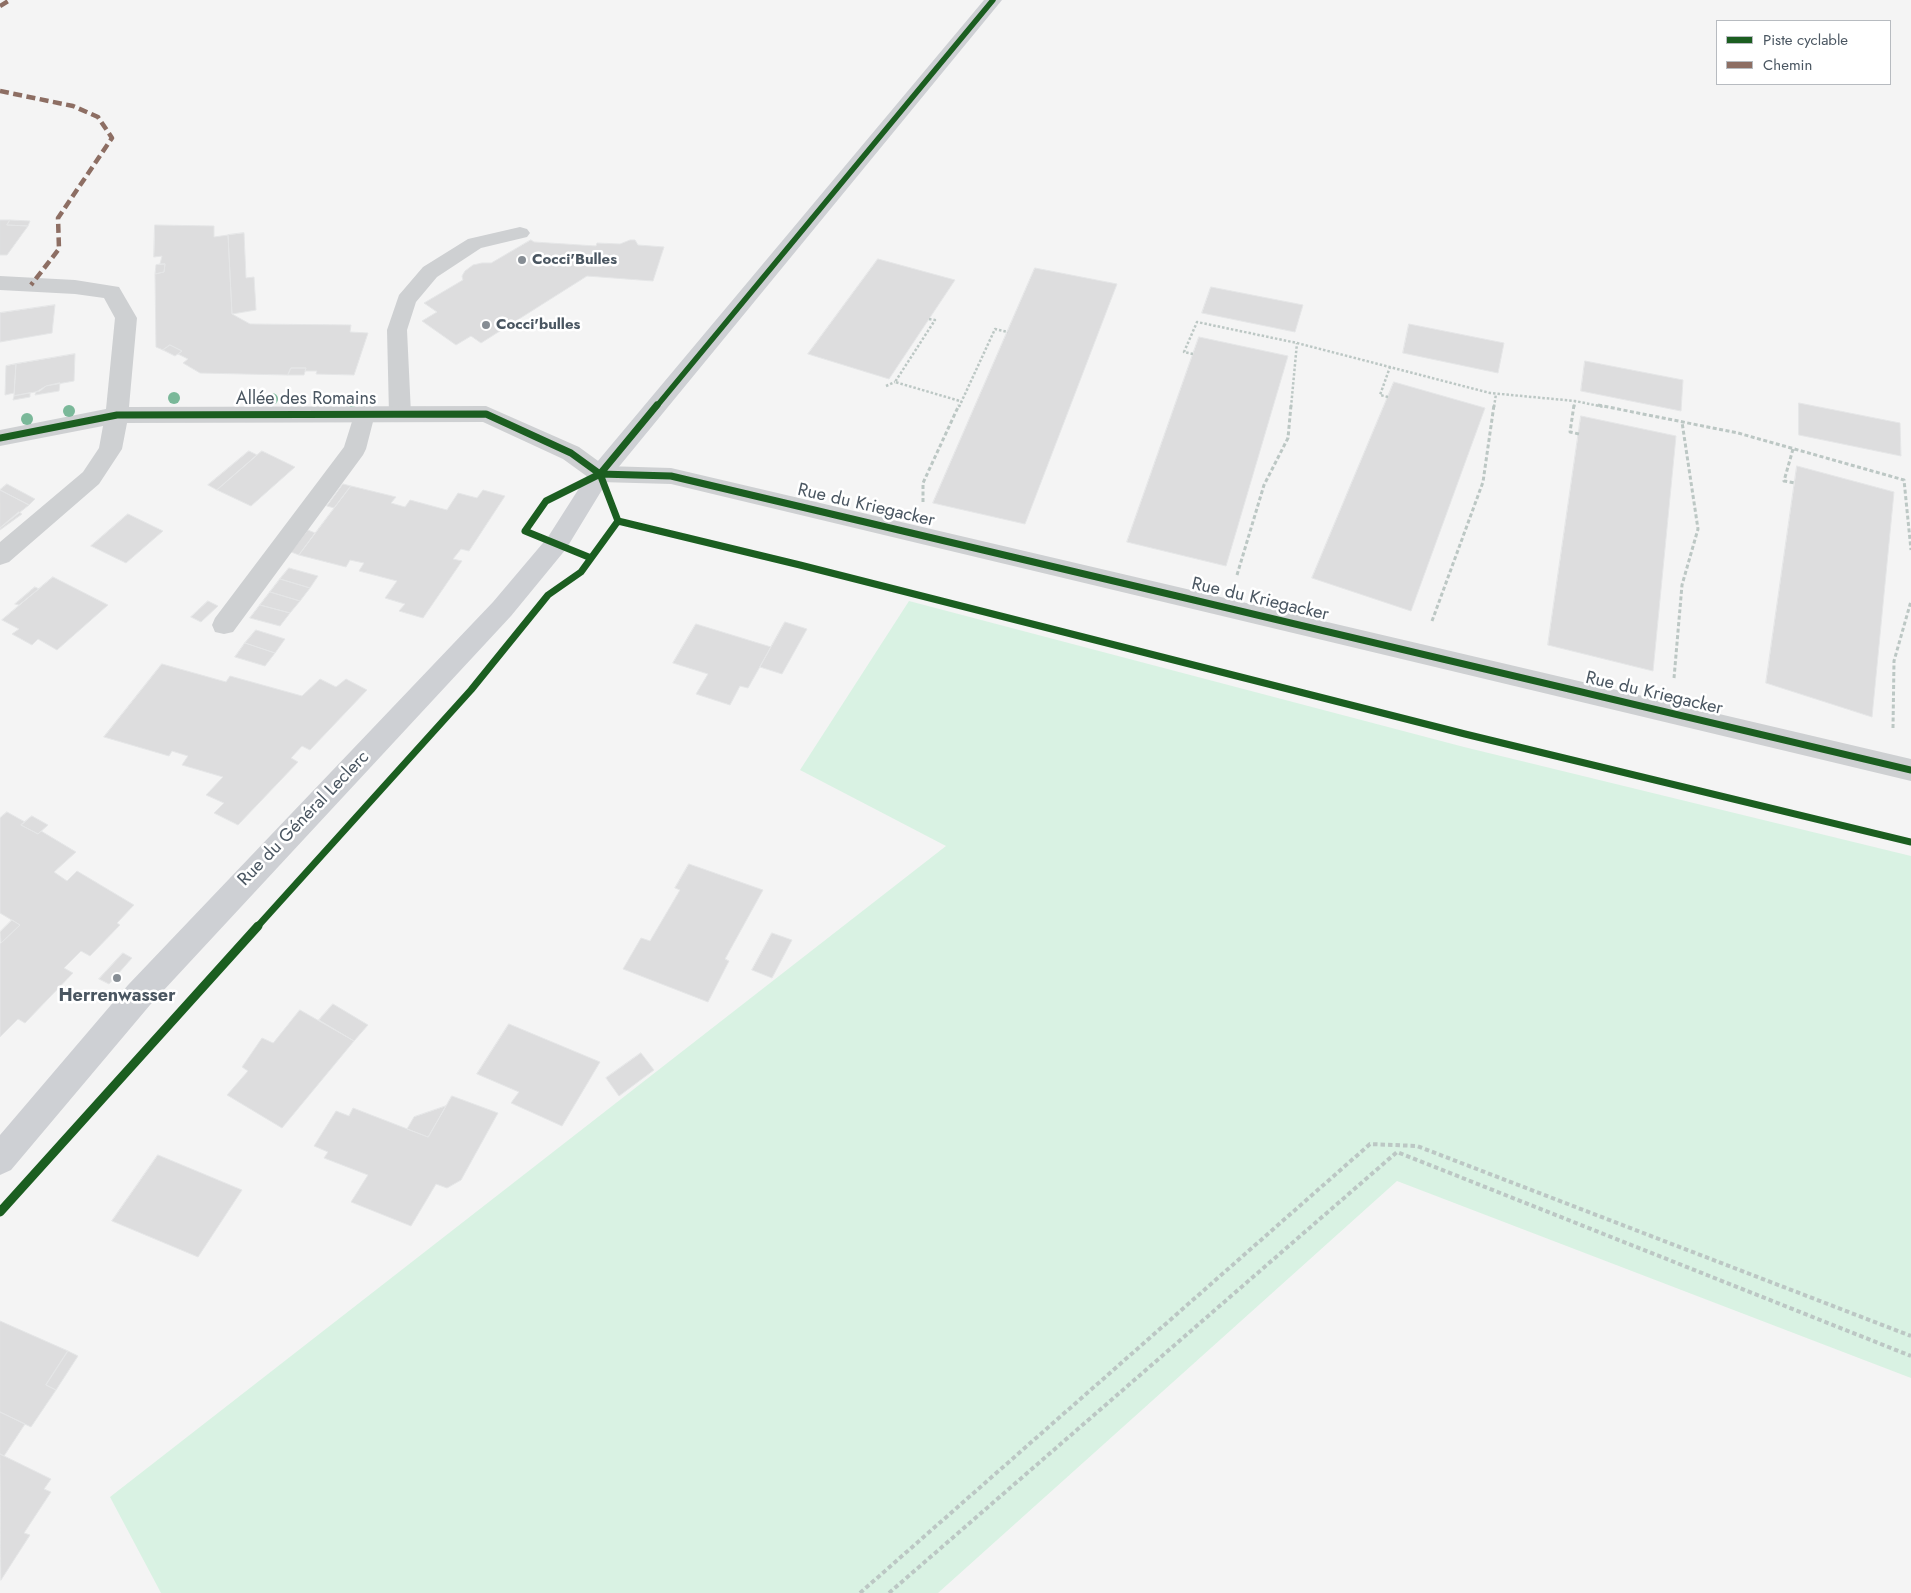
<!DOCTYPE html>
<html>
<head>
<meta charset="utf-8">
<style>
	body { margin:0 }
	#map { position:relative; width:1911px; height:1593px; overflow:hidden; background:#f4f4f4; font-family:Jost,sans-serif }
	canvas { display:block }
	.legend { position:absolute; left:1716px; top:20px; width:175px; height:65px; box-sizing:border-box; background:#fff; border:1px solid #b7bbc0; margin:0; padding:6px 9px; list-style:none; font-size:15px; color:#4a5661 }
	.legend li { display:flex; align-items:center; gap:10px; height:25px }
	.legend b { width:25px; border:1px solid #b7bbc0 }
</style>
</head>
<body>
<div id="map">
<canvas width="1911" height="1593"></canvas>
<ul class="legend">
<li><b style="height:6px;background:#1b5e20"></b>Piste cyclable</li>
<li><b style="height:6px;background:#8d6e63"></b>Chemin</li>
</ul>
</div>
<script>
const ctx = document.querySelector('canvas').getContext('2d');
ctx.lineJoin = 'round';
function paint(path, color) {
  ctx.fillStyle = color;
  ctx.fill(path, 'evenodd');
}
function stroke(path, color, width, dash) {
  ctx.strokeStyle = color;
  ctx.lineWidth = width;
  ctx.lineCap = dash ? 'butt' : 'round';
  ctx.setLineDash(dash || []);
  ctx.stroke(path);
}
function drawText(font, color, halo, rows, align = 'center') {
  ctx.font = font + ' Jost,sans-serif';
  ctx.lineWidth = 5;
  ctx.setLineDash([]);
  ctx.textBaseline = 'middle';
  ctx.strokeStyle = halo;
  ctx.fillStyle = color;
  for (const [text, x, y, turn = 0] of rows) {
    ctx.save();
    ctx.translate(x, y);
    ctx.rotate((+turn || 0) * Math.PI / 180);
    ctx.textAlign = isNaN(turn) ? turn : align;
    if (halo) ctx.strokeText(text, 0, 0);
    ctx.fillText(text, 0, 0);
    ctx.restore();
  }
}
paint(new Path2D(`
	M909,601l555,146 447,109v522l-514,-197 -459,412h-777l-51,-96 836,-651 -146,-76z`), '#d9f2e3');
const building = new Path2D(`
	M0,220h10l-3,5 21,1 -21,29h-7z
	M10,220l20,1 -2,5 -21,-1z
	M155,225l59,1v11l14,-2 4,79 18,10 101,1 -1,7 18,1 -14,42 -38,-1 1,-3h-12l1,-3h-15l-3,7 -88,-2 -17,-10 5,-4 -10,-5 4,-3 -12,-6 -7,5 -7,-3 -1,-73 9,-2 1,-8h-5l2,-8 -8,1z
	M244,233l2,45 8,-1 2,33 -24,4 -4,-79z
	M531,240l3,2 62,4 1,-3 23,1 10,-4h5l3,5 26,2 -11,34 -66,-5 -106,67 -10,-7 -15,9 -34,-24 15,-9 -13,-9 39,-23 -1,-4 3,-5 8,-6 9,-2h9z
	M878,259l77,21 -66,99 -81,-25z
	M165,264l-1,8 -9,2 1,-9z
	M1035,268l82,16 -92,240 -92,-21z
	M1211,287l92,18 -8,27 -93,-19z
	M55,305l-3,28 -52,9v-29z
	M1409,324l95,19 -6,30 -95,-20z
	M1199,337l89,19 -62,210 -99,-24z
	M170,345l12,6 -7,5 -12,-6z
	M75,354l-1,27 -28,5 -6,5 -26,5 2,-32z
	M1585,361l98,19 -2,31 -100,-20z
	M16,364l-2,29 -9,2 1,-29z
	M291,368h15l-2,7h-16z
	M1394,382l91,26 -74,203 -99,-33z
	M60,383l-1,8 -24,4 1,-3 10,-6z
	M30,393v4l-17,3 1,-4z
	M1799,403l101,20 1,33 -102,-21z
	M1581,416l95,20 -23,235 -105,-26z
	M249,451l8,4 -40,35 -9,-5z
	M262,451l33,16 -44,39 -34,-16z
	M1797,466l97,26 -22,225 -106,-34z
	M7,484l28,15 -6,6 -29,-15z
	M343,484l8,2 -17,22 -7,-2z
	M351,486l45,11 -5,6 14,4 5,-7 37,10 11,-17 19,5 6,-8 22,6 -36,55 -8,-2 -8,10 9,2 -39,57 -24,-7 6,-7 -20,-6 12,-17 -38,-10 5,-8 -14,-3 -4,7 -47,-12z
	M0,490l29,15 -29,23z
	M19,512l3,2 -22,16v-2z
	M128,514l35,17 -37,32 -35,-17z
	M308,530l7,3 -16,22 -8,-3z
	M289,568l29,8 -8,12 -30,-9z
	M53,577l55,28 -51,45 -19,-11 -6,6 -20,-11 7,-5 -17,-9z
	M280,579l30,9 -10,13 -30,-9z
	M35,587l4,2 -20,16 -4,-1z
	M270,592l30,9 -10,12 -30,-8z
	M208,601l10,5 -17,16 -10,-5z
	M260,605l30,8 -10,13 -30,-8z
	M785,622l22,7 -25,45 -22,-7z
	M696,624l75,23 -23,41 -8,-2 -10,19 -34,-11 12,-20 -35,-11z
	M256,630l29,9 -10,14 -30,-10z
	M245,643l30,10 -10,13 -30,-9z
	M162,664l64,18 4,-6 72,20 18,-17 16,8 10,-8 21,11 -57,60 -8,-4 -11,12 7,4 -60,63 -24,-12 10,-10 -18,-8 17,-18 -41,-12 6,-9 -16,-5 -3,5 -65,-19z
	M7,812l18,10 -4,3 17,9 3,-3 35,21 -22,20 13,9 10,-10 57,34 -17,18 3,2 -30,31 -9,-5 -17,17 9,5 -48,50 -7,-4 -18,18v-93l20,-19 -20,-12v-95z
	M32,816l16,9 -10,9 -17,-9z
	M689,864l74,26 -38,69 4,2 -21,41 -85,-33 18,-31 9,3 30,-51 -5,-2z
	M12,920l8,5 -19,18 -1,-11z
	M772,933l20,7 -20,38 -20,-8z
	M123,953l9,5 -23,26 -10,-5z
	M333,1004l35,21 -14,16 -35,-21z
	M300,1010l54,31 -72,87 -55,-33 21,-24 -6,-4 20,-29 11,5z
	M509,1024l91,38 -38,64 -51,-23 8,-11 -42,-18z
	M641,1053l13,17 -35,26 -13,-18z
	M452,1096l46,17 -37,67 -14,8 -11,-4 -25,42 -60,-24 17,-27 -44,-17 4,-6 -14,-6 22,-35 13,5 4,-8 75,29z
	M446,1106l-18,31 -21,-8 7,-12z
	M158,1155l84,35 -44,67 -86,-36z
	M0,1321l68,30 -22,34 10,5 -25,37 -31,-15z
	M68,1351l10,5 -22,34 -10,-5z
	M0,1412l25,12 -21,32 -4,-2z
	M0,1454l51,25 -7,10 7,3 -27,41 6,2 -29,45z`);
paint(building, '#ddddde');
stroke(building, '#e5e6e7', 1);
stroke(new Path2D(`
	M929,319l6,1 -40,62 65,19
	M1193,354l-9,-2 13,-30 100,21 193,50 85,8 29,6
	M886,386l9,-4
	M1388,397l-8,-2 10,-28
	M959,407l36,-78 13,3
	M1291,407l6,-64
	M1494,407l2,-13
	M1574,407l1,-6`), '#bcc7c4', 2.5, [2.5, 2]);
stroke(new Path2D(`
	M1574,405l-4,27 9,2
	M1598,405l140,28 166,47 7,70
	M1793,449l-9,32 11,2
	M923,502v-19l36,-78
	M1237,575l27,-90 24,-47 3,-33
	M1432,621l51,-139 11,-77
	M1674,678l8,-93 16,-56 -16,-107
	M1893,728l1,-67 17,-60`), '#bcc7c4', 3, [4, 2.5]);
stroke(new Path2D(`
	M860,1593l510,-449 47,2 494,190
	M889,1593l508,-441 514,204`), '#bcc7c4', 4, [4.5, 3]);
paint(new Path2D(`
	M520,227l7,2 3,4 -3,4 -46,11 -44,29 -21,25 -9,28 4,84 -3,5 -8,3 -8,-3 -3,-5 -2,-84 12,-35 24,-28 45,-28z
	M364,406l8,3 3,5 -9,35 -3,6 -130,177 -9,2 -9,-2 -3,-7 3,-7 129,-171 12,-38z`), '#ced0d2');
paint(new Path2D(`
	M0,276l75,4 44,7 18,31 -8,89 357,-1 93,41 26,19 66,2 1240,291v22l-1240,-297 -71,-2 -8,-2 -29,-21 -80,-37 -356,1 -5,26 -23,35 -90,78 -9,3v-23l83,-70 16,-24 4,-22 -103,20v-16l106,-21 9,-91 -11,-20 -29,-4 -75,-4z`), '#ced0d2');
paint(new Path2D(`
	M984,0h18l-394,480 -42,69 -55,67 -361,389 -139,165 -11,5v-40l128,-150 365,-383 55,-65 44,-69z`), '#ced0d4');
stroke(new Path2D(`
	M0,6l10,-6
	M0,91l73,15 25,11 14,21 -54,80 1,31 -28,36`), '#8d6e63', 4.5, [9, 4.5]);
stroke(new Path2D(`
	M656,407l337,-407`), '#1b5e20', 5.5);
stroke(new Path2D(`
	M0,438l117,-23 369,-1 85,39 29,21
	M600,474l71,2 1240,294
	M618,521l182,44 665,169 446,108
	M591,558l-66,-27 21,-30 54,-27 57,-69
	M257,927l214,-237 77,-95 33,-23 37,-51 -18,-47`), '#1b5e20', 7);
stroke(new Path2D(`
	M0,1212l258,-286`), '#1b5e20', 9);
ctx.fillStyle = '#7ab899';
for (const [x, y] of [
	[174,398],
	[272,399],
	[352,401],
	[69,411],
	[27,419]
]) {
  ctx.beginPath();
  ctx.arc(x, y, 6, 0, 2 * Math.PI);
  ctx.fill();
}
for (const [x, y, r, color] of [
	[522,260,5,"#868d94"],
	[486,325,5,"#868d94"],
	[117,978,5,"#868d94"]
]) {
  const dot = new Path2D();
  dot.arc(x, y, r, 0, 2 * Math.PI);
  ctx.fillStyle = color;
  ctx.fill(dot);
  stroke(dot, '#fff', 2);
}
drawText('bold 15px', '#4a5661', '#fff', [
	["Cocci'Bulles",532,260],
	["Cocci'bulles",496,325]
], 'left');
drawText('18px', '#4a5661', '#fff', [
	["Allée des Romains",306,400],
	["Rue du Kriegacker",866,506,13],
	["Rue du Kriegacker",1260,600,13],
	["Rue du Kriegacker",1654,694,13],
	["Rue du Général Leclerc",304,819,-46]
]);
drawText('bold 18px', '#4a5661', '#fff', [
	["Herrenwasser",117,997]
]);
</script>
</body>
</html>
